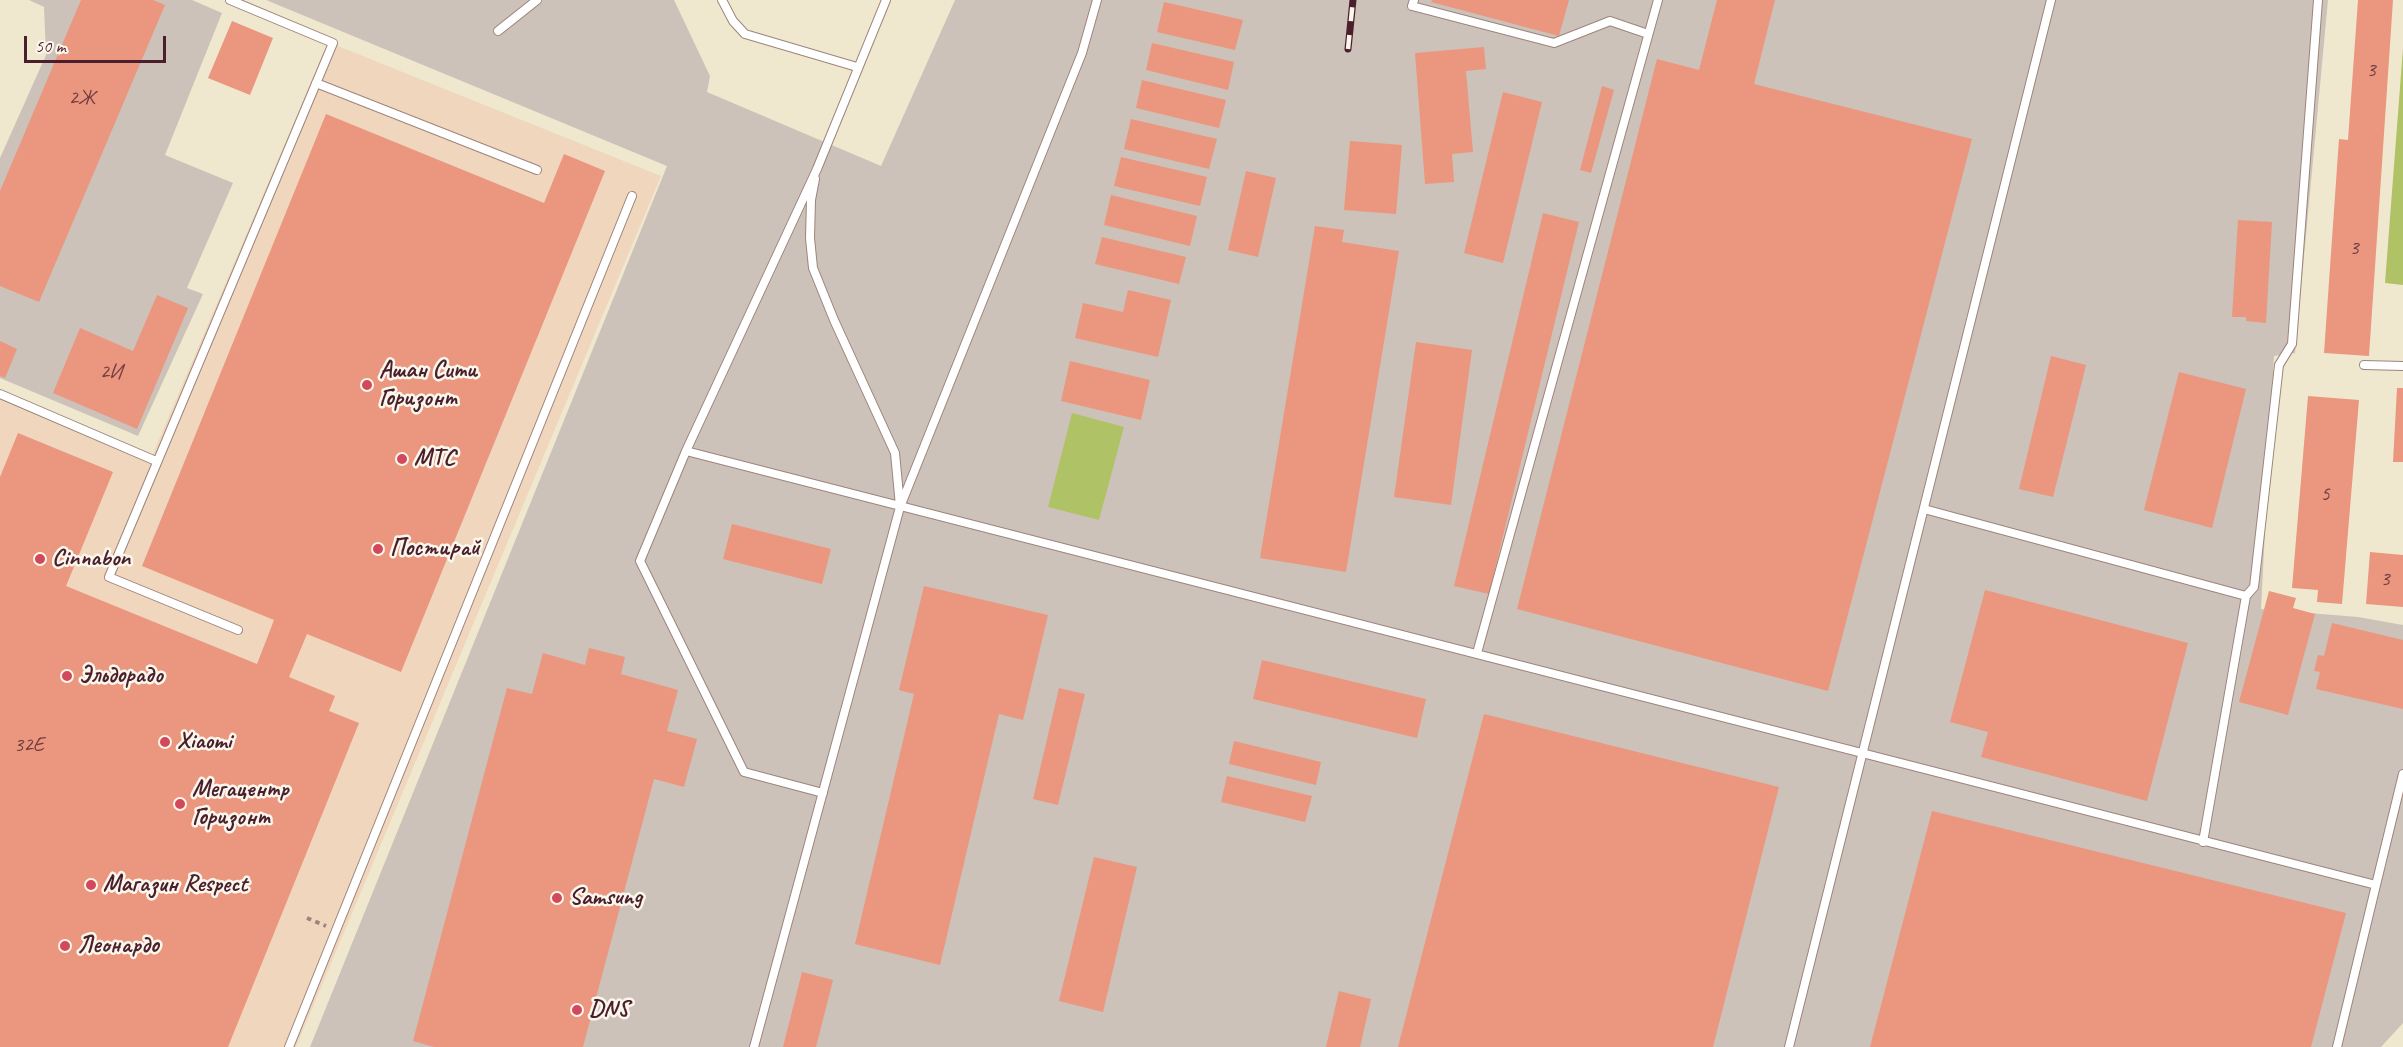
<!DOCTYPE html>
<html>
<head>
<meta charset="utf-8">
<style>
	body { margin:0 }
	#map { position:relative; width:2403px; height:1047px; overflow:hidden; background:#f0e8ce; font-family:Caveat,sans-serif }
	canvas { display:block }
	.scale { position:absolute; left:24px; top:36px; width:142px; height:27px; box-sizing:border-box; border:3px solid #4a1f2b; border-top:0; padding-left:8px; font-size:18px; line-height:21px; white-space:nowrap; color:#4a1f2b; -webkit-text-stroke:4px #fbf7ec; paint-order:stroke }
</style>
</head>
<body>
<div id="map">
<canvas width="2403" height="1047"></canvas>
<div class="scale">50 m</div>
</div>
<script>
const ctx = document.querySelector('canvas').getContext('2d');
ctx.lineJoin = 'round';
function paint(path, color) {
  ctx.fillStyle = color;
  ctx.fill(path, 'evenodd');
}
function stroke(path, color, width, dash) {
  ctx.strokeStyle = color;
  ctx.lineWidth = width;
  ctx.lineCap = dash ? 'butt' : 'round';
  ctx.setLineDash(dash || []);
  ctx.stroke(path);
}
function drawText(font, color, halo, rows, align = 'center') {
  ctx.font = font + ' Caveat,sans-serif';
  ctx.lineWidth = 5;
  ctx.setLineDash([]);
  ctx.textBaseline = 'middle';
  ctx.strokeStyle = halo;
  ctx.fillStyle = color;
  for (const [text, x, y, turn = 0] of rows) {
    ctx.save();
    ctx.translate(x, y);
    ctx.rotate((+turn || 0) * Math.PI / 180);
    ctx.textAlign = isNaN(turn) ? turn : align;
    if (halo) ctx.strokeText(text, 0, 0);
    ctx.fillText(text, 0, 0);
    ctx.restore();
  }
}
paint(new Path2D(`
	M328,42l333,134 -365,871h-296v-647l149,63z`), '#efd6bc');
paint(new Path2D(`
	M29,0h163l30,13 -57,142 68,28 -46,105 16,6 -65,142 -138,-58v-220l46,-103 -2,-48z
	M266,0h408l36,76 -3,16 174,74 74,-166h1373l-33,353 -21,3 -13,253 97,8 45,8v398l-22,24h-2071l357,-881z`), '#cdc2b9');
paint(new Path2D(`
	M2403,48v237l-18,-2z
	M1072,413l52,14 -25,93 -51,-13z`), '#afc266');
paint(new Path2D(`
	M81,0h72l12,5 -126,297 -39,-16v-95z
	M1432,0h137l-10,36 -128,-34z
	M1717,0h58l-21,84 218,55 -144,552 -311,-82 140,-550 42,11z
	M2358,0h35l-24,356 -45,-3 15,-214 9,1z
	M1164,2l79,18 -8,30 -78,-18z
	M232,21l41,17 -23,57 -42,-17z
	M1152,43l82,19 -6,28 -82,-20z
	M1484,47l2,22 -20,2 7,81 -21,2 2,28 -29,2 -10,-131z
	M1142,80l84,20 -7,28 -83,-20z
	M1602,86l12,4 -23,83 -11,-3z
	M1503,92l39,10 -39,161 -39,-10z
	M326,114l218,89 20,-49 41,17 -204,501 -94,-38 -18,43 46,19 -6,15 30,12 -131,324h-228v-570l18,-44 95,39 -47,114 191,78 17,-44 -132,-54z
	M1131,119l86,20 -8,30 -85,-20z
	M1350,141l52,4 -6,69 -52,-4z
	M1121,157l86,20 -7,29 -86,-20z
	M1246,171l30,7 -18,79 -30,-7z
	M1111,195l86,21 -7,30 -86,-21z
	M1543,213l36,9 -90,372 -35,-8z
	M2238,220l34,2 -6,101 -20,-2v-4h-14z
	M1315,226l29,4 -2,12 57,9 -53,321 -86,-14z
	M1102,237l84,20 -7,27 -84,-20z
	M1128,290l43,10 -13,57 -83,-19 8,-35 40,9z
	M157,295l31,13 -51,121 -84,-36 27,-65 53,23z
	M0,341l17,8 -12,29 -5,-2z
	M1416,342l56,8 -21,155 -57,-8z
	M2051,356l35,9 -33,132 -34,-8z
	M1070,361l80,19 -9,40 -80,-19z
	M2179,372l67,17 -34,139 -68,-18z
	M2397,388h6v74h-10z
	M2308,396l51,4 -17,204 -25,-2 1,-12 -26,-2z
	M732,524l99,25 -9,35 -99,-25z
	M2370,552l33,3v52l-37,-3z
	M924,586l124,29 -25,105 -24,-6 -59,251 -85,-21 59,-250 -15,-4z
	M1985,590l203,53 -41,158 -166,-44 7,-25 -38,-10z
	M2269,591l27,7 -3,10 22,6 -27,101 -49,-13z
	M2332,623l71,17v69l-87,-20 4,-17 -6,-1 4,-16 6,1z
	M589,648l36,9 -4,17 57,16 -11,41 30,8 -13,48 -30,-8 -71,268h-149l-21,-6 94,-353 25,6 11,-41 42,12z
	M1262,660l164,39 -9,39 -164,-39z
	M1059,688l26,6 -27,111 -25,-6z
	M1484,714l295,73 -66,260h-315z
	M1234,741l87,21 -5,23 -87,-21z
	M1227,776l85,20 -7,26 -84,-20z
	M1932,811l414,102 -35,134h-441z
	M1094,857l43,10 -34,145 -44,-11z
	M802,972l31,8 -17,67h-33z
	M1339,991l32,8 -11,48h-34z`), '#eb967e');
const lane = new Path2D(`
	M230,0l103,43 -224,534 129,53
	M722,0l11,21 12,13 112,33
	M1414,0l-2,6 142,37 56,-22 38,13
	M498,31l39,-31
	M316,83l221,87
	M815,179l-4,21 -1,38 3,30 21,52 61,133 5,53
	M2364,365l39,1
	M0,394l156,67
	M686,451l1690,434 -39,162
	M1924,509l322,87 8,-9 25,-222 13,-21 26,-344
	M1477,653l181,-653
	M823,793l-79,-21 -104,-211 46,-110 131,-282 69,-169
	M2203,842l43,-246
	M2376,885l27,-111
	M289,1047l343,-851
	M754,1047l146,-540 182,-454 15,-53
	M1789,1047l262,-1047`);
stroke(lane, '#9d847c', 10);
stroke(new Path2D(`
	M307,918l19,8`), '#9d847c', 4, [4.5, 4.5]);
stroke(lane, '#fff', 8);
const rail = new Path2D(`
	M1348,49l5,-49`);
stroke(rail, '#4a1f2b', 7);
stroke(rail, '#fbf7ec', 4.5, [14]);
for (const [x, y, r, color] of [
	[367,385,6,"#d1495b"],
	[402,459,6,"#d1495b"],
	[378,549,6,"#d1495b"],
	[40,559,6,"#d1495b"],
	[67,676,6,"#d1495b"],
	[165,742,6,"#d1495b"],
	[180,804,6,"#d1495b"],
	[91,885,6,"#d1495b"],
	[557,898,6,"#d1495b"],
	[65,946,6,"#d1495b"],
	[577,1010,6,"#d1495b"]
]) {
  const dot = new Path2D();
  dot.arc(x, y, r, 0, 2 * Math.PI);
  ctx.fillStyle = color;
  ctx.fill(dot);
  stroke(dot, '#fbf7ec', 2);
}
drawText('21px', '#723d40', null, [
	["3",2371,70],
	["2Ж",82,98],
	["3",2354,248],
	["2И",111,372],
	["5",2325,494],
	["3",2385,579],
	["32Е",29,745]
]);
drawText('bold 24px', '#4a1f2b', '#fbf7ec', [
	["Ашан Сити",379,371],
	["Горизонт",379,399],
	["МТС",414,459],
	["Постирай",390,549],
	["Cinnabon",52,559],
	["Эльдорадо",79,676],
	["Xiaomi",177,742],
	["Мегацентр",192,790],
	["Горизонт",192,818],
	["Магазин Respect",103,885],
	["Samsung",569,898],
	["Леонардо",77,946],
	["DNS",589,1010]
], 'left');
</script>
</body>
</html>
